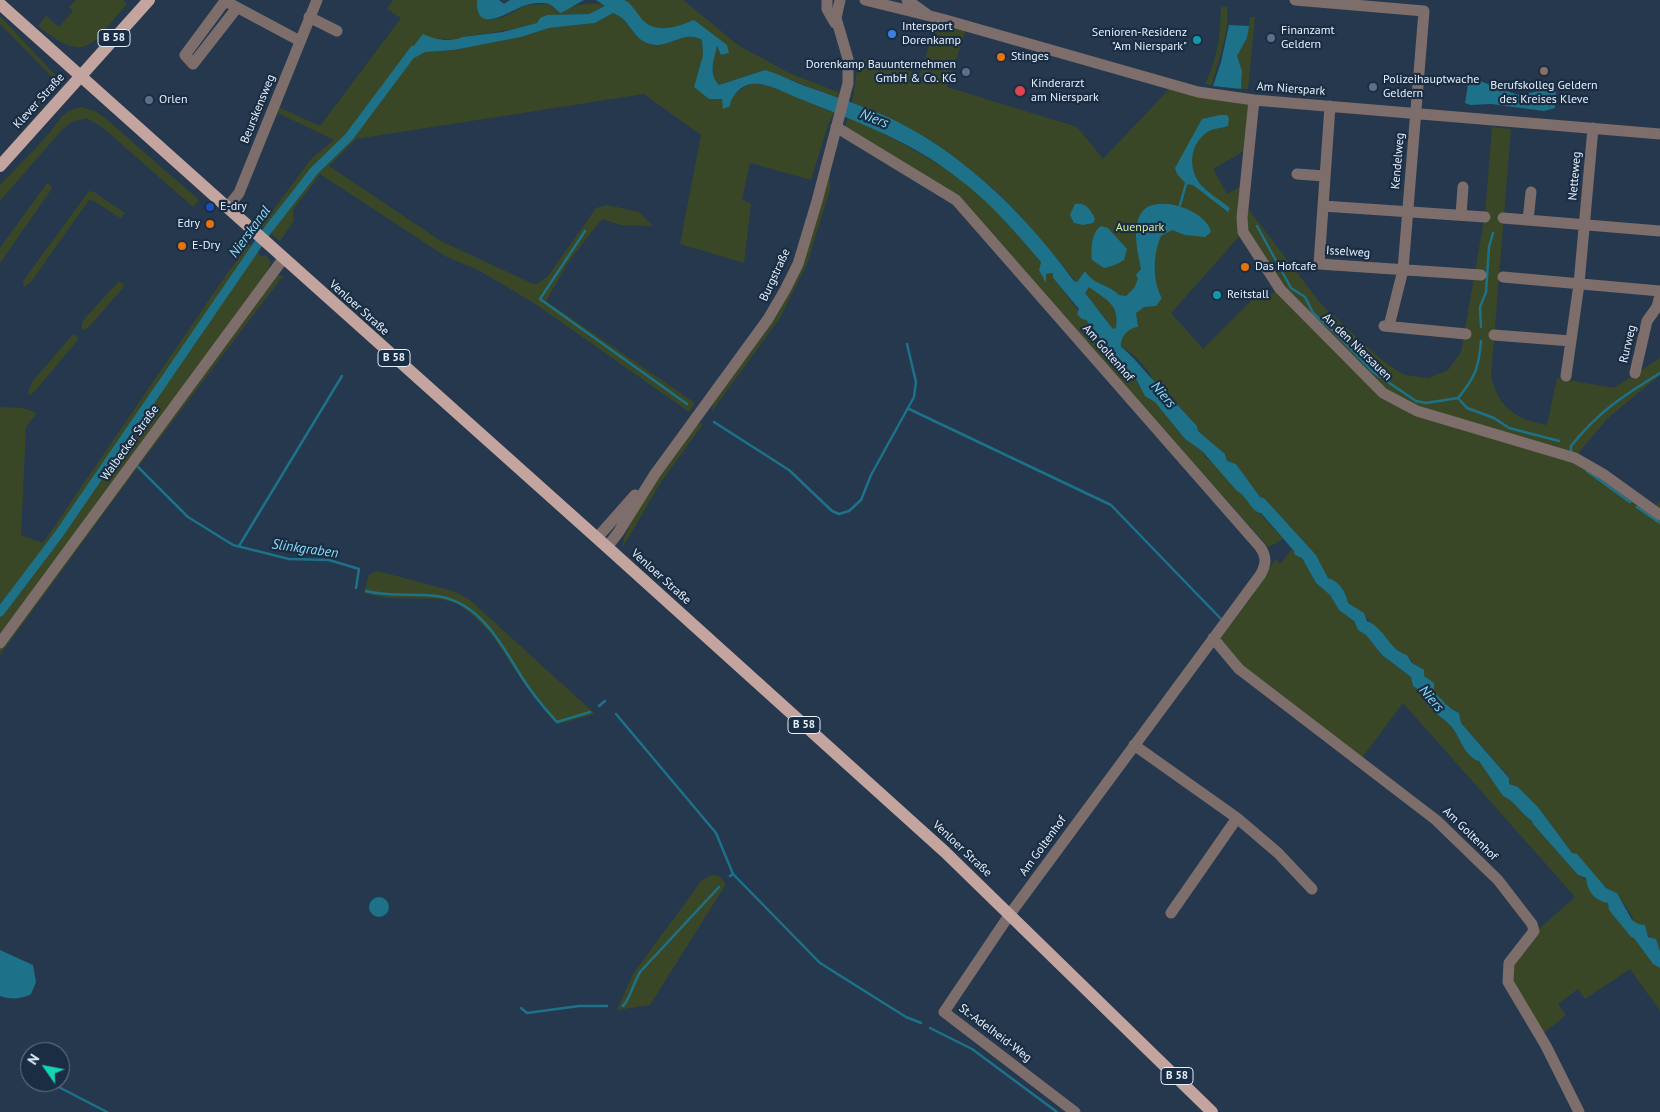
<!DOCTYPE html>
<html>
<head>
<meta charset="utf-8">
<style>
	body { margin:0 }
	#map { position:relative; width:1660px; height:1112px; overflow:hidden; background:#25384d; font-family:"PT Sans",sans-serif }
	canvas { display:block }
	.north { position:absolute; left:20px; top:1042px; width:50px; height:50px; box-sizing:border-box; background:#1b2d42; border:1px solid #6b7b8d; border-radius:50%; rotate:303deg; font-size:14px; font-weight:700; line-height:20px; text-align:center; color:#e4f0fd }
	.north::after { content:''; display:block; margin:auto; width:18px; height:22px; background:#12d5b4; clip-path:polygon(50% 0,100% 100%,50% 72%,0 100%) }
</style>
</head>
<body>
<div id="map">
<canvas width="1660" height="1112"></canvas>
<div class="north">N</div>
</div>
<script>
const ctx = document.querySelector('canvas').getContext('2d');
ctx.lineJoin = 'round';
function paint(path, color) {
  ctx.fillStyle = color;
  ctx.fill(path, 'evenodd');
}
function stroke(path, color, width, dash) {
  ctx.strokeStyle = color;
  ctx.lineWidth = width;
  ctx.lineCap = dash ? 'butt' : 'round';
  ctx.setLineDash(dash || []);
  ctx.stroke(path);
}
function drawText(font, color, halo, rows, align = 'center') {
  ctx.font = font + ' "PT Sans",sans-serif';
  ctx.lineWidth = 4.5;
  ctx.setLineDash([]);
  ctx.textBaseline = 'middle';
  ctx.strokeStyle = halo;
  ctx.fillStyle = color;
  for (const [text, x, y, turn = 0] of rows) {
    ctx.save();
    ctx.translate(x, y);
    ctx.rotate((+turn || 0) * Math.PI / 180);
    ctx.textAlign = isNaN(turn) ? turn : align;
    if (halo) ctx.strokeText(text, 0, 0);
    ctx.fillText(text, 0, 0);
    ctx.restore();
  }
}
paint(new Path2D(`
	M76,0h47l4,4c-36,40 -39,62 -89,22l8,-10 13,11 14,-16 -4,-4z
	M393,0h84v7l13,13 14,-3 22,-12 23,-1 9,8c15,-6 34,-12 48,-6l-17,8 -42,1 -9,8 -23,6 -53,8 -6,3 -26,-2 -5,14 29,-2 67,-13 28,-9 46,-5 18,-10c20,8 17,26 37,31 17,6 34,-15 52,-4l1,15 -9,32 37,11c5,-5 15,-14 23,-14 24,0 57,20 80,29l-6,12 -17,55 -61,-17 -8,36 9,5 -7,59 -64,-19 21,-109 -57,-41 -288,45 -27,27 112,75 92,43h4l11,-8 48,-68 11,-3 32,7 14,14 -32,-1 -19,-6 -33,42 -23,40 149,102 -6,9 -155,-109 -56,-33 -33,-14 -125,-82 -27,36 1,11 -14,20 -19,-15 51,-68 22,-18 -60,-29 2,-5 44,20 81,-108 -14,-9z
	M624,0h59l55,45 49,27 53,21 -2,5 -73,-28 -46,15c-11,-12 -5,-24 -2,-39l4,9 8,-2 -35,-33c-17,7 -35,15 -52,1 -7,-6 -10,-15 -18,-21z
	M1221,6l6,1c3,26 -9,53 -15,78l-7,-1c12,-24 16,-51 16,-78z
	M0,16l58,62 1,5 -29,32 -3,-3 25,-28v-7l-52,-53z
	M1250,17h5l-7,72h-7l1,-18 -5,-15 10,-18z
	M938,18l29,8 -20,61 130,40 26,32 70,-74 81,15 -5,48 -36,21 14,25 22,-12 -3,32 3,-4 72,94 56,52 16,12 12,7 23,3 20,-8 13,-18 24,-138 7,-87 19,2 -20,247c8,33 25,43 56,49l10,-47 57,10 46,-30v17l-52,43 -33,39 79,50 6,-6v450l-2,-6 -26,-25 1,-2 -16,-25 -11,-5 -34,-35 -34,-46 -20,-20 -9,-3v-7l-48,-54 -2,-10 -15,-8 -37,-50c-16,-4 -40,-43 -59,-52 -2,-11 -9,-21 -20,-25l-12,-23 -52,-57 -4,-1 -24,-33 -9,-3 -2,-7 -27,-23 -1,-5 -39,-42 -4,-1c-2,-10 -17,-26 -26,-32 -2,-2 -5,-2 -6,-4 -6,-6 -10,-20 -17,-29 -42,-51 -82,-107 -135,-149 -35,-29 -76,-49 -118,-67l6,-38 9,-6 53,16zM1243,232l37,57 -12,7 -6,-6 -59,59 -32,-36z
	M81,107l14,4 10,7 94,82 -6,7 -91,-80 -16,-9 -16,5 -10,9 -60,69v-16l48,-50 13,-18 8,-6z
	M848,117c51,23 100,49 143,87 18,17 34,39 50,58l-2,8 6,8 1,-4 7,-2v6l76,97 7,4 2,6 18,17 29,37 17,12 3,6 15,12 63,70 -15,8 -311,-350 -112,-70z
	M830,169v21l-23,74 -27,54 -68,93 1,-8 64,-87 25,-51z
	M47,183l5,3 -1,4 -51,73v-15z
	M89,191l5,1 31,21 -4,5 -4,-2 -23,-15 -5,-1 -58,82 -7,5 -1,-6z
	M248,242l14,15 3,-2 6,7 -6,14 -265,359v-228l23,1 14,5 -11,14 -5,108 22,8 183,-268 16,-21z
	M278,275l5,1 -149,196 -134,183v-6z
	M119,281l5,4 -2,4 -34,39 -6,2v-7l3,-5z
	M73,334l5,3 -1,4 -42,50 -5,4 -2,-2 4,-11z
	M700,423l3,1 -42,58 -38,65c-3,-18 60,-112 77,-124z
	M1292,549l10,9 14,25 14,12 9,15 15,11 4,9 8,5 16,20 29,22 2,9c9,5 9,10 14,18 7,9 16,14 23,21 10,10 13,31 29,35l24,36c12,5 18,18 29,25l1,3 45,51c23,10 60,67 75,89l7,4v43l-30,-42 -45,30 -7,-10 -20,15 8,11 -26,21 -32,-54 1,-19 31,-35 35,-31 -172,-194 -42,56 -121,-93 -22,-28 58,-79 4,5z
	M378,571l78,21 14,8 125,114 -37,10 -4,-2 -33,-43 -28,-43 -20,-21 -15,-11 -17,-5 -55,-1 -22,-5 5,-19z
	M712,875l7,1 7,8 -76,121 -33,5 16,-36 69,-94z`), '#3a4726');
paint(new Path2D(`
	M477,0h22l5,4 6,-4h74l-23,13c-5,-2 -7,-7 -12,-9 -5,-2 -18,-1 -23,1 -14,4 -51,33 -49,-5z
	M596,0c8,0 21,0 28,0 6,2 10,9 14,14 14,22 36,14 56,6l33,25 2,8 -8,2 -4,-9c-3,15 -9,27 2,39l46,-15c15,4 28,12 43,17 31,11 62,21 92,36 71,37 127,94 174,158l3,1 8,-11c8,14 24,13 34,24l7,1 8,-8 4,-9 -2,-4 5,-6c-3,-17 -9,-38 -1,-54 12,-24 67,-5 71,17l-6,5 -20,-2 -13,-5 -11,6c-8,17 -9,45 1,62l-6,8 -12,1 -8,6 2,14c-10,1 -18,10 -17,20 11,7 32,35 37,37l39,42 1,5 27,23 2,7 9,3 24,33 4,1 52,57 12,23c11,3 18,14 20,25l16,10 3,8c17,6 22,29 40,34l5,8 12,7v6l10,7v9c10,9 12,15 25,21l2,10 48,55v6l9,3 20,20 34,46 5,1 29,34 11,5 15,27 6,4 7,1 3,12 8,2 4,12v17l-7,-4 -19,-26 -3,-1 -22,-27 -1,-7c-13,-2 -21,-12 -22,-25l-8,-3 -45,-51 -1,-3c-11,-7 -17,-20 -29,-25l-24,-35c-16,-5 -19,-26 -29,-36 -7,-7 -16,-12 -23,-21 -5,-8 -5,-13 -14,-18l-2,-9 -29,-22 -16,-20 -8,-5 -4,-9 -15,-11 -9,-15 -14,-12 -14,-25 -7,-3 -1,-4 -33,-38c-10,-1 -14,-18 -24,-22l-35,-40 -17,-12 -30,-37 -10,-6 -9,-17 -7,-4 -43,-55 -4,-1 -5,-5 2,-5 -26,-31v-5l-7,1v9l-7,-13 2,-8c-28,-33 -51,-60 -86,-86 -46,-36 -99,-54 -152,-76 -14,-5 -36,-18 -51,-16 -11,1 -21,12 -22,22l-7,3 -1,-10h-13l-15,-12 9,-32 -1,-15c-18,-11 -35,10 -52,4 -19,-5 -18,-24 -37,-31l-18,10 -46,5 -28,9 -67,13 -29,2 -11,6 -5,-6 14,-18c10,5 28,9 39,3l41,-5 34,-9 3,-5 7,-3 42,-1 16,-8zM1089,287c17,13 31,17 27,41l-3,1 -28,-36z
	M1229,25l20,1 -2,12 -10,18 5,15 -1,18 -28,-3 8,-24z
	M1477,80l41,15 33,-6 5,3 -1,16 -11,3 -53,-7 -21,1 -5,-2 3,-19z
	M1220,115h7l2,3 -1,8c-6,2 -13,2 -19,5 -20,12 -22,39 -7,55 8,8 19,15 28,22l-2,4 -35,-27 -7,-1 -9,-10 -2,-6 27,-49z
	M1075,204c11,-2 16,6 20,15l-2,4 -10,2 -9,-2 -4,-8z
	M1101,226l7,2 19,21 -3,11 -9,5 -11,3 -12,-8c-1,-11 -1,-27 9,-34z
	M369 907a10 10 0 1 1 20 0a10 10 0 1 1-20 0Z
	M0,950l33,15 3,17 -5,12c-9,5 -21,6 -31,2z`), '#1d7188');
stroke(new Path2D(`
	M1180,205l6,-21
	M1257,226l34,62 14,9 8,16 18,16 42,43 43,29 10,2 32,-5c17,-20 21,-31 23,-57
	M585,231l-45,68 147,105
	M1481,327l-1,-20 6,-15 3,-45 4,-14
	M1458,398l9,10 27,10 15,10 50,13
	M909,409l202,96 111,115
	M714,422l75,48 43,41 7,3 10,-3 12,-11 10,-25 43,-78 2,-15 -9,-38
	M116,451l6,4
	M1571,451v-5c28,-35 52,-50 89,-73
	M138,467l50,50 45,28 56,14 40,1 30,9 -3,19
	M1587,471l43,31
	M1637,507l23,16
	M239,546l103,-170
	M366,591c26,7 51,1 76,6 39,8 60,48 79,79 10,16 23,32 36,46l33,-10
	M599,706l6,-5
	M616,714l100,119 17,41 -3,2
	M733,874l87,89 86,54 15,6
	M623,1006c7,-7 11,-24 17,-34l79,-85
	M521,1008l6,5 52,-7h28
	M930,1028l42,21 85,63
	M49,1082l58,30`), '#1d7188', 2.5);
stroke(new Path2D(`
	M0,612l59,-78 208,-303 47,-60 35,-34 65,-87h5`), '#1d7188', 9);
stroke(new Path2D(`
	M827,0v9l8,14
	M865,0l77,19 256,73 56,8 406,34
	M907,0l21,15
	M1295,0l129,11 -21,259 -14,56
	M236,9l-43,55 -8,-9 40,-54 75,40
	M309,17l28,14
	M1254,100l-12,118 1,14 37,57 103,104 34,18 158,47 28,16 57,41
	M1330,106l-11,158 162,11
	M836,127l120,73 304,347c7,10 6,17 1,27l-251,340 -66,98 131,100
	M1297,174l28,2
	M1323,206l162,11
	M227,208l12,-15 78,-193
	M1461,215l2,-28
	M1503,218l157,13
	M1528,220l3,-28
	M1503,277l157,14
	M1384,326l82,8
	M1494,335l77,6
	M1635,373l12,-52 10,-14 3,-12
	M1566,376l13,-92 14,-156
	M597,538l38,-43
	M607,547l11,-14 37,-59 113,-155 17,-29 13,-26 19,-63 31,-118v-24l-12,-41 4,-18
	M1213,638l26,31 197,151 62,60 34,44 2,7 -25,32 -1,19 38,64 33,66
	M0,643l283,-384
	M1134,745l103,73 41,35 34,36
	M1171,913l66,-95`), '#7d6e6b', 11);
stroke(new Path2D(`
	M0,4l607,543 338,305 267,260
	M0,166l149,-166`), '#c3a49f', 12);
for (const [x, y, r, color] of [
	[892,34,5,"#3f7fe0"],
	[1271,38,5,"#5c6f8a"],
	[1197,40,5,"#0f9aa8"],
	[1001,57,5,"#e8710a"],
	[1544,71,5,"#8d6e63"],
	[966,72,5,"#5c6f8a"],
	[1373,87,5,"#5c6f8a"],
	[1020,91,6,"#e0444e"],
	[149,100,5,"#5c6f8a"],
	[210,207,5,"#1a4fb4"],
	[210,224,5,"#e8710a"],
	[182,246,5,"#e8710a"],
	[1245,267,5,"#e8710a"],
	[1217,295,5,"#0f9aa8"]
]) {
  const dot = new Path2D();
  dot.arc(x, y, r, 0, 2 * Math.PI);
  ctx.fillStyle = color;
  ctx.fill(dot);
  stroke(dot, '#1b2d42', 2);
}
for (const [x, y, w] of [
	[114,38,32],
	[394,358,32],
	[804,725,32],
	[1177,1076,32]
]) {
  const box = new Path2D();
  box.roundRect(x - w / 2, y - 8.5, w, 17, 4);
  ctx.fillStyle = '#1b2d42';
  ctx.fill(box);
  stroke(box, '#e4f0fd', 1);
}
drawText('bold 11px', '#e4f0fd', null, [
	["B 58",114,38],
	["B 58",394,358],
	["B 58",804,725],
	["B 58",1177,1076]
]);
drawText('12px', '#e4f0fd', '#1b2d42', [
	["Intersport",902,27],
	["Dorenkamp",902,41],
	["Finanzamt",1281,31],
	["Geldern",1281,45],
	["Senioren-Residenz",1187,33,"right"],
	["\"Am Nierspark\"",1187,47,"right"],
	["Stinges",1011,57],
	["Dorenkamp Bauunternehmen",956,65,"right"],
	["GmbH & Co. KG",956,79,"right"],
	["Polizeihauptwache",1383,80],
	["Geldern",1383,94],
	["Kinderarzt",1031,84],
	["am Nierspark",1031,98],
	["Berufskolleg Geldern",1544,86,"center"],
	["des Kreises Kleve",1544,100,"center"],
	["Orlen",159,100],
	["E-dry",220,207],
	["Edry",200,224,"right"],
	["E-Dry",192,246],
	["Das Hofcafe",1255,267],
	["Reitstall",1227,295]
], 'left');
drawText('12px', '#e4f0fd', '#1b2d42', [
	["Am Nierspark",1291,89,4],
	["Klever Straße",39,101,-48],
	["Beurskensweg",258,109,-68],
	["Kendelweg",1398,161,-85],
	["Netteweg",1575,176,-85],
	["Isselweg",1348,252,4],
	["Burgstraße",775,275,-65],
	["Venloer Straße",359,308,42],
	["Rurweg",1628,344,-77],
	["An den Niersauen",1357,347,44],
	["Am Goltenhof",1108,353,49],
	["Walbecker Straße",130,443,-54],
	["Venloer Straße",661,577,42],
	["Am Goltenhof",1470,834,44],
	["Am Goltenhof",1043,846,-54],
	["Venloer Straße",962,849,43],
	["St.-Adelheid-Weg",995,1033,37]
]);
drawText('12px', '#ceee9a', '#1b2d42', [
	["Auenpark",1140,228]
]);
drawText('italic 14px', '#88ddf9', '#1b2d42', [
	["Niers",874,119,21],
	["Nierskanal",250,232,-54],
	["Niers",1163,395,49],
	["Slinkgraben",305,549,8],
	["Niers",1431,699,49]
]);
</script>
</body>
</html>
